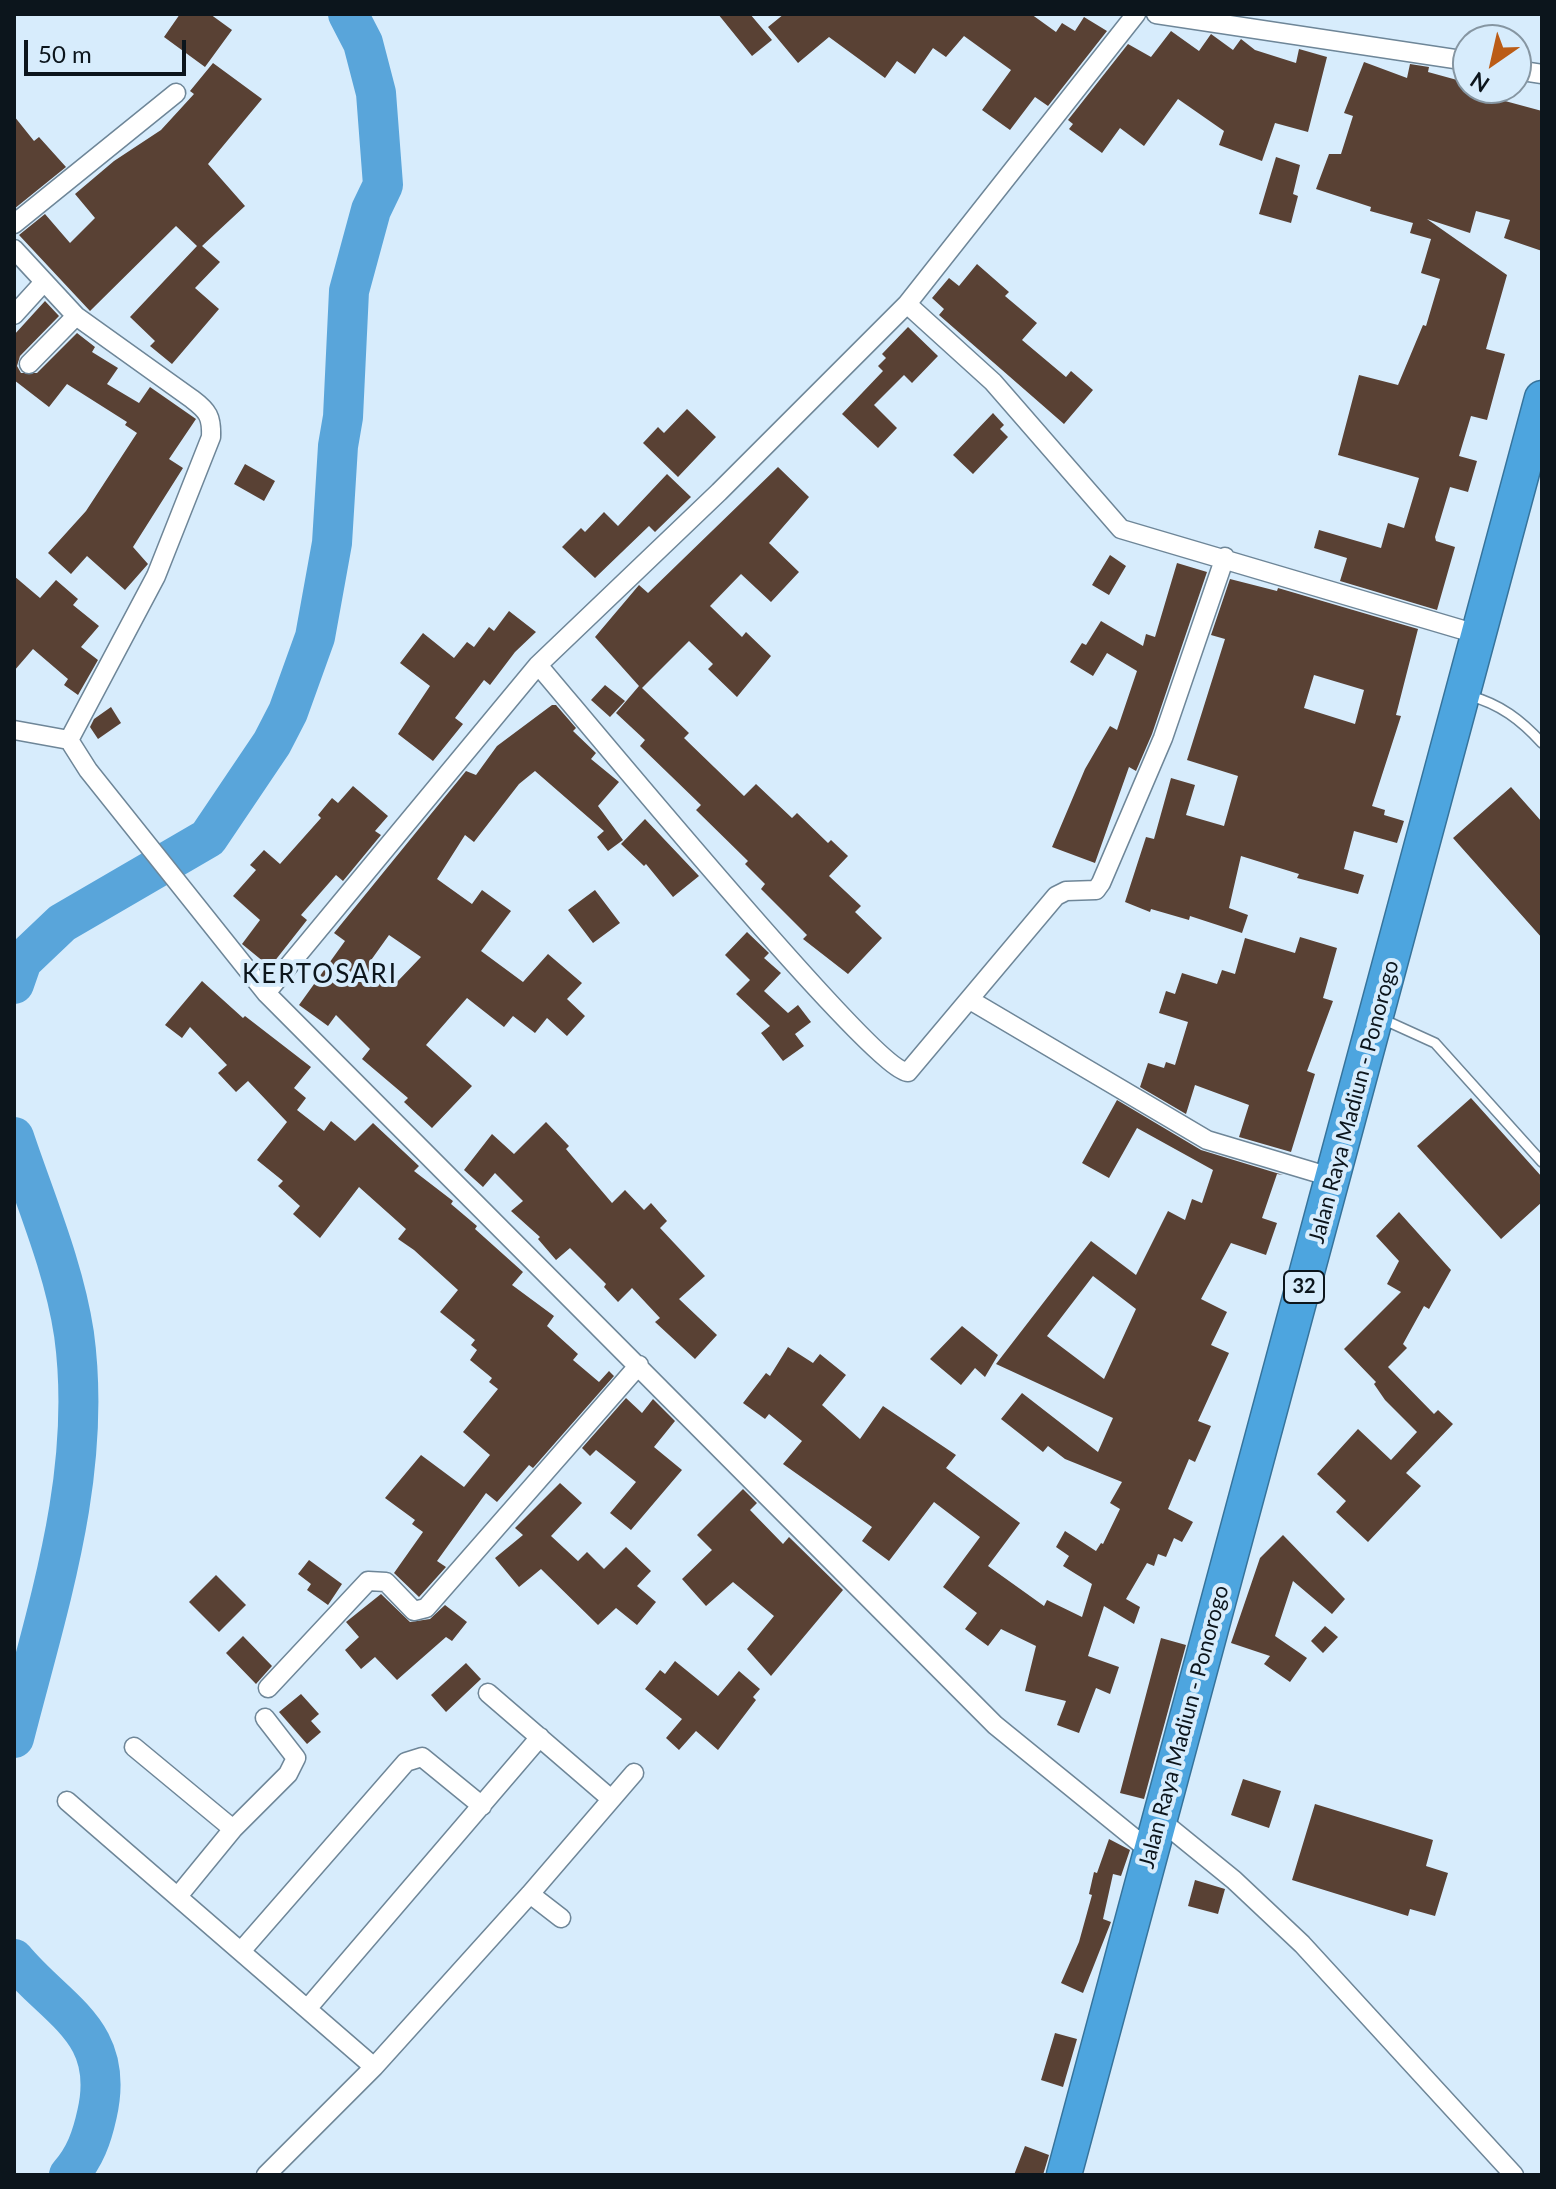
<!DOCTYPE html>
<html>
<head>
<meta charset="utf-8">
<style>
	body { margin:0 }
	#map { position:relative; width:1556px; height:2189px; overflow:hidden; background:#d7ecfc; font-family:Lato,sans-serif }
	canvas { display:block }
	.frame { position:absolute; inset:0; border:16px solid #0c151c; pointer-events:none }
	.north { position:absolute; left:1452px; top:24px; width:80px; height:80px; box-sizing:border-box; background:#d7ecfc; border:2px solid #8696a2; border-radius:50%; rotate:214deg; font-size:22px; font-weight:700; line-height:32px; text-align:center; color:#0c151c }
	.north::after { content:''; display:block; margin:auto; width:28px; height:36px; background:#bb5c16; clip-path:polygon(50% 0,100% 100%,50% 72%,0 100%) }
	.scale { position:absolute; left:24px; top:40px; width:162px; height:36px; box-sizing:border-box; border:4px solid #0c151c; border-top:0; padding-left:10px; font-size:24px; line-height:28px; white-space:nowrap; color:#0c151c; -webkit-text-stroke:6px #d7ecfc; paint-order:stroke }
</style>
</head>
<body>
<div id="map">
<canvas width="1556" height="2189"></canvas>
<div class="frame"></div>
<div class="north">N</div>
<div class="scale">50 m</div>
</div>
<script>
const ctx = document.querySelector('canvas').getContext('2d');
ctx.lineJoin = 'round';
function stroke(path, color, width, dash) {
  ctx.strokeStyle = color;
  ctx.lineWidth = width;
  ctx.lineCap = dash ? 'butt' : 'round';
  ctx.setLineDash(dash || []);
  ctx.stroke(path);
}
function paint(path, color) {
  ctx.fillStyle = color;
  ctx.fill(path, 'evenodd');
}
function drawText(font, color, halo, rows, align = 'center') {
  ctx.font = font + ' Lato,sans-serif';
  ctx.lineWidth = 8;
  ctx.setLineDash([]);
  ctx.textBaseline = 'middle';
  ctx.strokeStyle = halo;
  ctx.fillStyle = color;
  for (const [text, x, y, turn = 0] of rows) {
    ctx.save();
    ctx.translate(x, y);
    ctx.rotate((+turn || 0) * Math.PI / 180);
    ctx.textAlign = isNaN(turn) ? turn : align;
    if (halo) ctx.strokeText(text, 0, 0);
    ctx.fillText(text, 0, 0);
    ctx.restore();
  }
}
stroke(new Path2D(`
	M14,984l8,-23 40,-38 146,-85 64,-95 16,-31 27,-75 17,-94 6,-97 5,-29 6,-126 22,-81 12,-25 -7,-92 -13,-50 -15,-29
	M14,1137c21,63 50,130 60,197 19,139 -26,271 -60,404
	M14,1959c43,52 102,72 83,155 -5,23 -12,43 -28,61`), '#59a5da', 40);
paint(new Path2D(`
	M180,14h30l22,16 -27,37 -41,-30z
	M718,14h32l22,26 -20,16z
	M784,14h247l25,18 6,-9 13,8 9,-14 23,14 -59,75 -13,-9 -25,33 -28,-20 29,-40 -47,-34 -18,21 -13,-9 -18,26 -18,-13 -12,17 -56,-41 -31,26 -30,-36z
	M1171,31l28,20 12,-17 22,16 8,-11 14,11 41,13 3,-14 28,8 -19,75 -33,-9 -13,38 -43,-16 5,-14 -46,-32 -34,47 -24,-18 -18,25 -33,-24 4,-5 -5,-4 60,-76 23,13z
	M1364,62l43,16 3,-14 19,3 -1,5 40,11v5l38,7 -1,6 37,10v140l-38,-13 6,-18 -34,-9 -6,22 -43,-14 80,56 -21,74 19,5 -18,66 -16,-4 -12,40 18,5 -9,31 -18,-5 -15,50 1,4 19,6 -18,63 -97,-29 7,-23 -33,-10 5,-18 62,18 7,-25 16,5 15,-50 -81,-23 21,-80 39,10 25,-60 3,1 14,-47 -19,-6 10,-34 -21,-6 3,-10 -43,-12 1,-4 -55,-18 13,-35h12l12,-38 -9,-3z
	M213,63l49,36 -54,65 37,42 -43,40 18,16 -25,26 24,21 -47,55 -22,-18 5,-5 -25,-24 67,-71 -21,-20 -86,85 -71,-76 26,-21 25,29 25,-25 -20,-24 39,-33 47,-31 33,-36 -4,-3z
	M14,116l20,25 5,-4 27,30 -52,42z
	M1276,157l24,8 -7,29 5,2 -7,27 -32,-9z
	M977,264l32,28 -4,4 32,27 -15,17 44,37 5,-6 22,19 -29,34 -125,-109 5,-6 -12,-11 17,-20 10,8z
	M45,301l14,15 -39,40 -3,10 4,7h16l40,-40 18,14 -3,5 26,16 -11,16 32,19 11,-16 46,32 -27,40 14,9 -50,79 15,17 -23,26 -38,-34 -16,18 -23,-21 38,-42 51,-78 -12,-8 2,-3 -60,-38 -18,23 -35,-27v-45z
	M908,327l30,29 -26,27 -8,-8 -30,30 23,23 -19,20 -36,-34 41,-43 -5,-5 8,-8 -4,-4z
	M687,409l29,28 -38,40 -35,-34 15,-16 6,6z
	M993,413l11,12 -4,4 8,8 -35,37 -20,-19z
	M245,464l30,17 -11,20 -30,-17z
	M778,467l31,30 -40,46 30,29 -28,30 -30,-28 -31,32 32,31 4,-5 25,24 -34,41 -29,-28 5,-5 -24,-23 -47,47 47,45 -5,5 60,58 12,-12 36,34 5,-5 31,30 3,-3 17,16 -19,20 32,30 -6,6 27,26 -34,36 -45,-35 4,-4 -46,-46 4,-5 -20,-20 3,-3 -52,-51 5,-5 -61,-59 5,-6 -29,-27 23,-27 -44,-49 44,-52 9,8z
	M667,474l24,23 -36,35 -6,-6 -54,52 -33,-31 19,-19 4,4 19,-20 14,14z
	M1110,555l16,11 -17,29 -17,-10z
	M1177,563l30,9 -55,162 -16,37 -7,-4 -34,96 -43,-16 33,-78 25,-43 7,4 20,-59 -30,-18 -14,23 -23,-14 12,-19 4,2 15,-24 42,25 3,-12 9,3z
	M14,576l26,22 16,-18 22,19 -5,6 26,21 -18,21 17,13 -20,35 -14,-10 4,-6 -35,-30 -19,22z
	M1230,579l47,12 1,-3 140,41 -22,86 5,1 -29,90 13,4 -1,5 20,6 -7,22 -43,-12 -10,38 20,6 -6,19 -61,-16 2,-4 -58,-18 -12,52 19,7 -6,18 -52,-17 -1,4 -38,-11 -1,3 -25,-10 21,-65 8,2 17,-61 24,7 -9,30 38,11 14,-50 -51,-16 38,-121 -14,-4zM1314,675l50,15 -9,34 -51,-16z
	M509,611l27,21 -21,20 -25,33 -6,-5 -29,38 8,6 -30,37 -35,-27 32,-48 -30,-23 23,-30 31,25 13,-16 7,5 15,-20 5,4z
	M605,685l20,16 -15,16 -19,-17z
	M552,705h4l20,23 -3,3 23,22 -5,6 28,23 -21,24 25,34 -15,11 -11,-14 7,-6 -69,-60 -16,13 -45,58 -9,-7 -28,44 35,25 10,-14 29,21 -30,40 42,31 25,-28 34,29 -15,16 18,17 -18,20 -20,-18 -12,15 -22,-17 -9,11 -37,-29 -41,47 46,41 -40,42 -28,-26 4,-4 -46,-39 8,-10 -34,-34 -8,11 -29,-21 46,-64 -11,-8 132,-162 10,4 21,-29zM389,935l32,22 -25,26 -27,-20z
	M111,707l10,16 -23,16 -8,-12 4,-8z
	M353,786l35,30 -13,15 6,4 -38,46 -7,-6 -35,40 6,5 -37,47 -28,-23 18,-24 -27,-24 23,-26 -6,-5 14,-15 16,14 41,-46 -3,-3 14,-17 6,5z
	M1511,787l31,35v116l-89,-100z
	M645,819l54,57 -26,21 -27,-33 -2,2 -23,-22z
	M595,890l25,33 -27,20 -25,-33z
	M747,932l22,21 -5,5 17,15 -17,18 24,22 10,-8 13,17 -16,12 9,12 -21,15 -22,-28 9,-7 -34,-32 14,-14 -25,-25z
	M1300,937l37,11 -14,50 10,3 -26,70 8,3 -24,78 -52,-15 10,-32 -54,-20 -9,29 -46,-27 8,-24 16,5 2,-6 9,3 13,-43 -29,-9 7,-22 9,3 7,-21 35,11 5,-14 13,4 10,-36 50,15z
	M202,981l41,37 2,-2 66,51 -17,21 12,10 -9,12 27,21 7,-10 24,20 18,-18 46,43 -5,5 39,30 -2,3 26,22 -2,3 48,43 -11,13 42,31 -7,10 31,28 -5,6 26,22 10,-11 5,5 -81,92 -4,-3 -32,37 -11,-9 -49,68 9,6 -27,30 -25,-24 29,-41 -11,-8 3,-4 -30,-22 36,-43 43,32 26,-32 -27,-23 35,-43 -9,-7 3,-4 -22,-18 7,-10 -6,-5 4,-5 -35,-28 18,-22 -44,-40 -16,-11 8,-10 -47,-42 -39,51 -27,-24 7,-8 -22,-20 5,-5 -26,-21 30,-38 -39,-41 -12,11 -18,-19 9,-8 -37,-38 -8,11 -17,-13z
	M1471,1098l71,79v25l-41,37 -84,-93z
	M1117,1100l84,50 82,25 -6,-1 -15,44 15,5 -11,32 -35,-12 -30,56 26,13 -16,33 18,8 -31,68 13,5 -16,36 -6,-3 -21,50 25,13 -11,20 -8,-4 -8,19 -8,-3 -4,12 -7,-3 -21,36 14,8 -6,17 -30,-18 -16,50 31,11 -9,27 -14,-6 -17,45 -22,-8 9,-24 -41,-10 11,-45 -35,-17 -13,17 -23,-17 12,-16 -34,-26 37,-50 -46,-35 -45,59 -27,-20 10,-14 -89,-63 19,-23 -33,-27 -4,5 -22,-16 23,-30 4,3 18,-29 25,16 7,-9 26,21 -24,30 38,34 23,-33 73,49 -10,13 74,55 -32,43 56,40 3,-6 35,17 10,-33 -29,-18 6,-10 -13,-9 9,-16 31,20 5,-8 2,1 17,-35 -10,-6 12,-21 -57,-23 -17,-13 -5,6 -42,-33 21,-26 76,59 15,-34 -117,-54 95,-123 45,34 32,-64 17,9 7,-21 10,4 11,-33 -76,-42 -28,50 -27,-15zM1093,1276l43,33 -32,70 -57,-43z
	M546,1122l23,24 -3,3 46,54 13,-13 19,20 7,-7 16,18 -7,7 45,48 -26,23 38,36 -22,24 -40,-37 5,-4 -28,-30 -14,14 -14,-15 2,-3 -36,-36 -14,12 -18,-21 2,-2 -29,-26 12,-10 -28,-28 -12,14 -19,-17 28,-36 22,20z
	M1399,1212l52,58 -22,39 -5,-3 -21,38 4,4 -19,19 46,47 4,-4 15,14 -47,49 15,13 -53,56 -32,-30 10,-11 -29,-27 41,-45 33,31 26,-28 -32,-32 -11,-16 2,-2 -32,-33 57,-57 -14,-8 12,-23 -23,-25z
	M962,1326l36,29 -13,22 -10,-9 -14,17 -31,-26z
	M626,1398l16,15 11,-14 22,22 -21,26 28,23 -51,60 -21,-17 26,-31 -40,-32 -6,6 -8,-8z
	M560,1483l22,20 -31,33 27,25 9,-9 17,17 22,-22 25,24 -14,15 19,16 -19,23 -21,-17 -18,17 -57,-56 -22,18 -24,-29 28,-23 -8,-7z
	M743,1489l14,14 -7,7 33,34 6,-7 54,53 -72,86 -24,-27 27,-33 -41,-34 -27,24 -24,-27 30,-29 -15,-15z
	M1283,1535l62,64 -13,15 -39,-33 -18,55 32,22 -17,24 -26,-18 6,-8 -39,-13 29,-85z
	M309,1560l33,24 -14,21 -21,-15 4,-6 -13,-10z
	M216,1575l30,30 -27,27 -30,-30z
	M381,1594l29,28 20,-3 15,-14 22,17 -15,19 -6,-4 -49,43 -22,-23 -14,12 -16,-19 14,-13 -13,-15z
	M1325,1626l13,11 -15,16 -12,-12z
	M243,1636l29,30 -16,18 -30,-31z
	M1161,1638l25,7 -42,154 -24,-6z
	M675,1661l43,35 21,-25 21,18 -7,8 3,3 -38,50 -22,-19 -17,19 -13,-12 16,-19 -37,-30 15,-19 5,4z
	M466,1663l15,16 -35,33 -15,-17z
	M301,1694l18,20 -8,7 10,11 -14,12 -28,-32z
	M1243,1779l38,12 -12,37 -38,-13z
	M1315,1804l118,36 -7,26 22,7 -13,43 -25,-7 -2,7 -116,-36z
	M1109,1839l21,11 -9,26 -8,-2 -10,45 8,3 -28,71 -22,-10 18,-41 13,-47 -3,-1 5,-22 3,1z
	M1195,1880l30,9 -7,25 -30,-8z
	M1055,2033l22,6 -14,48 -22,-7z
	M1025,2146l24,9 -6,20h-29z`), '#594134');
const lane = new Path2D(`
	M1470,696c30,8 51,24 72,47
	M1380,1018l55,25 107,119`);
const street = new Path2D(`
	M1156,14l312,47
	M1516,70l26,4
	M14,224l162,-131
	M14,249l62,67 116,83c16,12 20,18 19,38l-55,139 -87,164 19,30 178,223 729,732 155,126
	M907,304l86,78 128,147 359,106
	M14,315l30,-33
	M29,364l47,-48
	M538,665c43,50 336,406 370,407l148,-176 10,-5 30,-1 5,-7 62,-145 62,-181
	M14,730l55,10
	M266,993l272,-328 181,-173 188,-188 229,-290
	M970,1000l237,140 127,38
	M268,1688l100,-107 18,1 28,29 12,-3 213,-243
	M488,1693l123,106
	M134,1747l99,82 -54,66
	M67,1801l307,266 156,-173 104,-121
	M1159,1819l75,61 68,64 212,231
	M233,1829l55,-55 8,-16 -31,-40
	M530,1894l31,24
	M242,1950l164,-188 16,-5 60,49
	M307,2009l233,-272
	M266,2175l108,-108`);
const highway = new Path2D(`
	M1064,2175l478,-1777`);
stroke(lane, '#6e8698', 12);
stroke(street, '#6e8698', 21);
stroke(highway, '#36739b', 37);
stroke(lane, '#fff', 9);
stroke(street, '#fff', 18);
stroke(highway, '#4da5df', 34);
for (const [x, y, w] of [
	[1304,1287,40]
]) {
  const box = new Path2D();
  box.roundRect(x - w / 2, y - 16, w, 32, 6);
  ctx.fillStyle = '#d7ecfc';
  ctx.fill(box);
  stroke(box, '#0c151c', 2);
}
drawText('bold 20px', '#0c151c', null, [
	["32",1304,1287]
]);
drawText('22px', '#0c151c', '#d7ecfc', [
	["Jalan Raya Madiun - Ponorogo",1354,1102,-75],
	["Jalan Raya Madiun - Ponorogo",1184,1727,-75]
]);
ctx.letterSpacing = '2px';
drawText('26px', '#0c151c', '#d7ecfc', [
	["KERTOSARI",320,975]
]);
ctx.letterSpacing = '0px';
</script>
</body>
</html>
